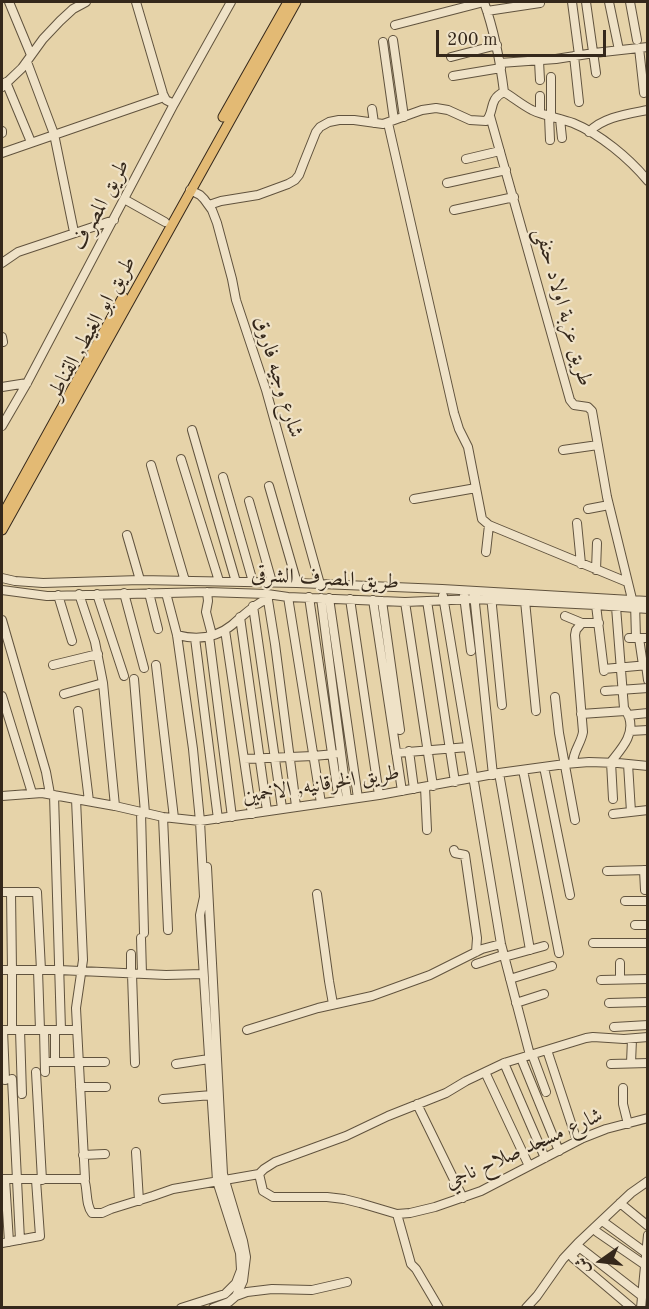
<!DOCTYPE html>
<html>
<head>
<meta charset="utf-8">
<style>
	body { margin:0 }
	#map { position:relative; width:649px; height:1309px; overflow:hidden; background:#e6d3a9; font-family:"Old Standard TT",Amiri,serif }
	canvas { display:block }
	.frame { position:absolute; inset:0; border:3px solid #35281b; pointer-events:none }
	.north { position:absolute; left:571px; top:1231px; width:60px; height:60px; -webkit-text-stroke:4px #efe2c7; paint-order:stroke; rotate:256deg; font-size:16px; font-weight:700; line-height:24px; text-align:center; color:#35281b }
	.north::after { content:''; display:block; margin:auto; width:21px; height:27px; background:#35281b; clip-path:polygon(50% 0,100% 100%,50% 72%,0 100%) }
	.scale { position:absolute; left:436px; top:30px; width:170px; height:27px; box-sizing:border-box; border:3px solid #35281b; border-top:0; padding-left:8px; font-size:18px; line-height:21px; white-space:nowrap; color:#35281b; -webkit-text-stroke:4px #efe2c7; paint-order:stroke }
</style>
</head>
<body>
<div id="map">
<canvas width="649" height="1309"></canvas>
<div class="frame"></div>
<div class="north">ش</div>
<div class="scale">200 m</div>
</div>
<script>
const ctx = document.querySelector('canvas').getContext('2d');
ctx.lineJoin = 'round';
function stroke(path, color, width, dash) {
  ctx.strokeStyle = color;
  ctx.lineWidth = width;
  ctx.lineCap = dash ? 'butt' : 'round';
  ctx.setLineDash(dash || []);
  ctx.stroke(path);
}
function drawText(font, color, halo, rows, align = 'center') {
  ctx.font = font + ' "Old Standard TT",Amiri,serif';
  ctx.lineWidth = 4.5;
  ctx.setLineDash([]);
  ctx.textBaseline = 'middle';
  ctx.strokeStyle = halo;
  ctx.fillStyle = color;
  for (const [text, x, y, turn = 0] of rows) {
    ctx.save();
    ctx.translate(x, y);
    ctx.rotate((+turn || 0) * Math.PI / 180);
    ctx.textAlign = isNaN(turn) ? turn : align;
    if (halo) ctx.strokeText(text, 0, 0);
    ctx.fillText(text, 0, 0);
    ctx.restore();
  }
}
const minor = new Path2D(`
	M9,2l22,53
	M136,2l27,92 3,6 8,4
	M484,2c11,31 16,58 20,90
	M572,2l7,53
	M586,2l10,71
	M609,2l10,48
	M630,2l7,38
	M487,11l53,-8
	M395,25l89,-23
	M393,40l11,77
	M383,42l11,78
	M639,48l5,45
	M574,56l5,46
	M451,57l46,-12
	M539,61l1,19
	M27,62l27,72 20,98
	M500,63l56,-4 38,-6 54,-6
	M453,76l48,-8
	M551,77v40
	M6,82l25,60
	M2,87l20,-19 21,-29 17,-18 13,-12 13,-7
	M504,92c10,6 18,13 28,18 13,6 27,8 41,13 27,11 56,35 75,58
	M372,109l2,14
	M540,113v-17
	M490,116l80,284 4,5 14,2 4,4 15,86 25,102
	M549,116l1,24
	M560,119l2,19
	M388,123l66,290 5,16 9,18 14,72 7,6 138,57
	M2,131v2
	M589,132c14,-15 39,-18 59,-22
	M2,153l162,-56
	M466,159l34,-8
	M447,183l59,-13
	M190,190l10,5 4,4 8,11 5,13 15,56 4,21 30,90 54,194
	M124,199l41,23
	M209,205l12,-4 37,-6 30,-11 7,-4 4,-5 5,-13 12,-30 4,-5 9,-5 10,-2h15l29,4 39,-14 14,-2 12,2 22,10 16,1c9,-9 2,-22 18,-29
	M454,210l60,-13
	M2,263l16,-11 96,-32
	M2,337l1,5
	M2,387l25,-4
	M2,426l25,-43 147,-279 57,-102
	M192,430l44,152
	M563,450l35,-5
	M181,459l38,122
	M151,465l34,116
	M223,477l30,105
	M269,486l28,97
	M414,499l62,-11
	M249,501l23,81
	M588,509l21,-4
	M577,523l4,41
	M127,535l13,45
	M486,552l3,-27
	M596,570l1,-27
	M2,578l13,3 28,2 97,-3 157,3 145,6 206,12
	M2,590l45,6 160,-4 60,2 21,3 117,5 69,-3 122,6 52,4
	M207,592l1,9 -2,11 6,23
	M124,593l20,75
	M149,593l9,36
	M166,593l11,42 16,114 7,72 4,76 -4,18 17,266 23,72 1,17 -5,13 -11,11 -44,14
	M79,594l16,48 8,41 12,123
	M97,594l27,82
	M267,594l8,50 21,162
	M474,594l19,181
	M58,595l14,46
	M443,596l58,348 29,111
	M464,596l7,55
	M491,596l11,109
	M288,597l33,206
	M309,597l30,204
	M321,598l26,201
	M329,598l29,200
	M350,599l29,196
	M373,600l29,191
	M382,601l18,129
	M427,601l28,181
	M525,601l11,110
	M405,602l28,184
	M635,603l1,35
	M596,605l8,66
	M253,606l29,202
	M565,616l17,7h17
	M240,617l27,194
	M2,620l44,152 4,22
	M225,630l27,184
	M177,635c19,5 39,3 55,-10 12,-10 21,-20 35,-26
	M209,636l23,181
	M195,638l23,181
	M629,638h19
	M639,638l4,27
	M53,665l45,-11
	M156,665l18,153
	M646,665l2,15
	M604,669l44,-4
	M134,679l11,134
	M605,691l43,-3
	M64,694l39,-11
	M2,696l30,97
	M555,697l4,36 16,87
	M78,711l11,90
	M581,714l44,-3
	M628,715l20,-2
	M630,731l18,-1
	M409,751l5,38
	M396,753l72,-6
	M244,759l69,-3 22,-2
	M573,763c0,-12 8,-19 10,-31l-8,-97 1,-5 6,-7
	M628,764l3,48
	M544,767l26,128
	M523,770l36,183
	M499,773l31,177
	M425,787l2,43
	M54,795l7,235
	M2,796l40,-3 73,13 48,11 37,4 179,-26 120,-22 66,-9 24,-2 29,1 30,3
	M76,799l7,161 -7,48 9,171
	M613,799l-2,-37c10,-13 24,-27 18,-45 -1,-3 -3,-6 -5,-9l-8,-101
	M141,812l3,121
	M613,814l35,-4
	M163,817l5,113
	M454,850l1,3 10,2 12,83 -1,14
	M207,867l16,307 20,67 3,16 -3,24 -7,15 -7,6 -16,6
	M644,870l1,20
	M607,871l41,-1
	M2,892h35l4,78
	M11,892l1,78
	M317,894l12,87 4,23
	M625,901h23
	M635,925h13
	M141,938l1,36
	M593,943h55
	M131,954v20
	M504,957l40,-11
	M476,964l27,-9
	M2,970h57l107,5 37,-1
	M12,970v60
	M38,970l2,60
	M132,974l3,89
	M510,979l42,-13
	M620,979v-16
	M601,980l47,-1
	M516,1003l28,-9
	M609,1003l39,-1
	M614,1027l34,-2
	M2,1030h75
	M3,1030l2,50
	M20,1030l2,64
	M44,1030l1,42
	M55,1030v32
	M247,1030l71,-22 54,-12 58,-21 52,-26 19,-5
	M547,1050l30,91
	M532,1054l14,38
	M521,1058l38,93
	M45,1062h60
	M504,1063l41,95
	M631,1063l1,-24
	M176,1064l33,-5
	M611,1064l37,-1
	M36,1072l6,108
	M485,1072l44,94
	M12,1079l8,161
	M80,1087h26
	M623,1088v16l5,20
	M163,1099l49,-4
	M417,1104l46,94
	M136,1152l3,49
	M83,1155l22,-1
	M259,1174l5,-5 11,-7 71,-26 42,-20 58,-23 20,-12 38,-18 82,-25 7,-1 31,2 24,-2
	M2,1179h82c4,10 1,25 8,34h10l9,-4 42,-13 20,-7 86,-15 4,17 10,6h54l17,2 16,4 37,11 13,-1 25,-6 46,-16 102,-53 23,-9 42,-11
	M5,1179l4,63
	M620,1203l28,23
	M397,1214l14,50 5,5 23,39
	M605,1223l41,30
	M597,1232l48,33
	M2,1243l38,-7 -4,-56
	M579,1247l63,49
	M579,1248l-7,7 1,3 59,50
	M236,1296l11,-4 25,-3 40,1 35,-8
	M526,1308l11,-12 26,-37 15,-16 53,-50 17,-12
	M641,1308l7,-73`);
const major = new Path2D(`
	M223,117l65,-115
	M2,516l121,-219
	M2,530l294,-528`);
stroke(minor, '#61533e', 10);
stroke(major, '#35281b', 11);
stroke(minor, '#efe2c7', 8);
stroke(major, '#e3ba74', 9);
drawText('21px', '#35281b', '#efe2c7', [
	["طريق المصرف",101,205,-62],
	["طريق عزبة اولاد حنفى",563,307,74],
	["طريق ابو الغيط, القناطر",92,328,-61],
	["شارع وجيه فاروق",278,377,73],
	["طريق المصرف الشرقى",325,579,3],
	["طريق الخرقانيه, الاخمين",321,785,-9],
	["شارع مسجد صلاح ناجي",524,1149,-24]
]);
</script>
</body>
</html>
